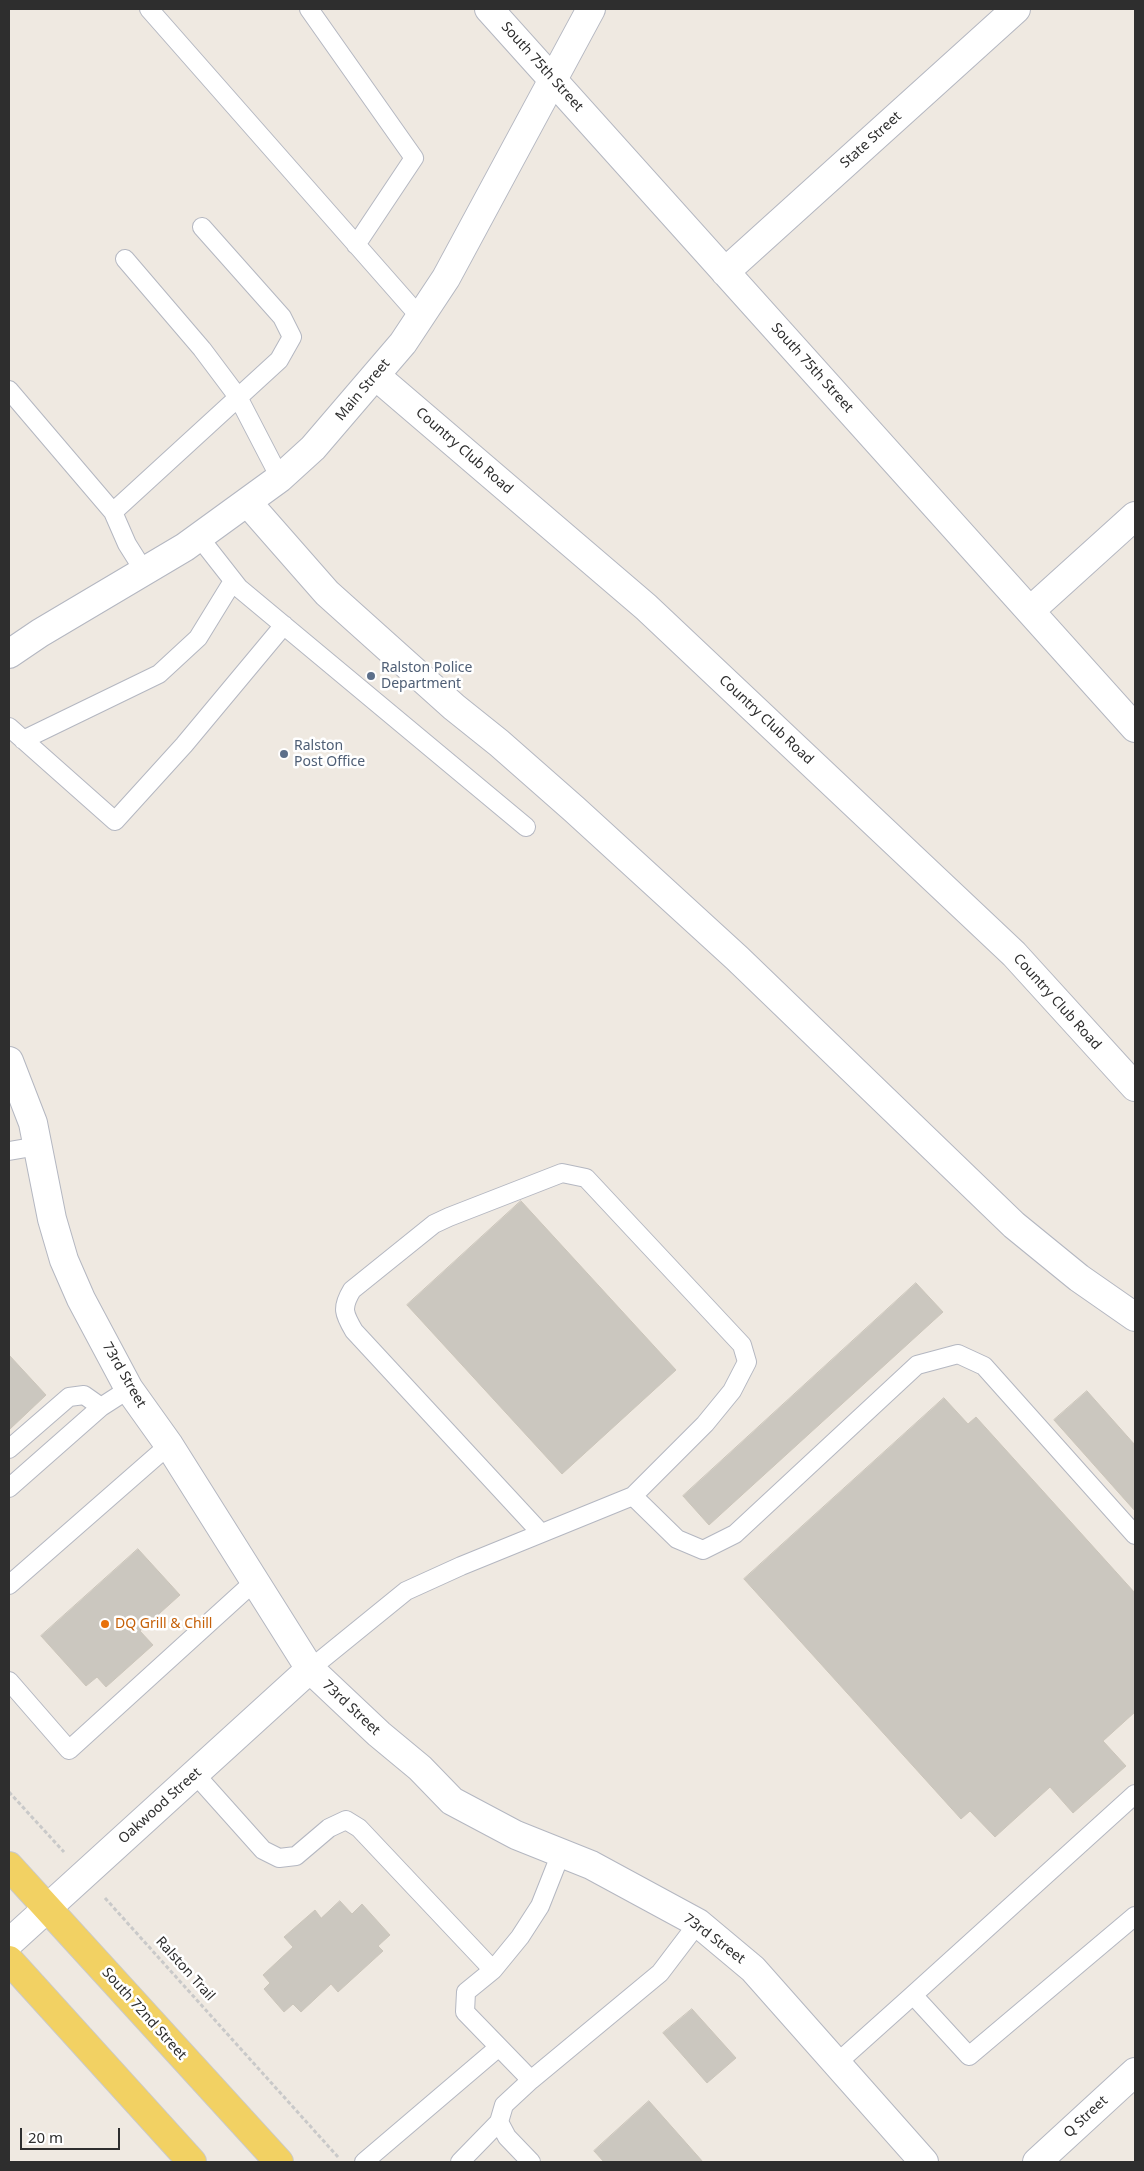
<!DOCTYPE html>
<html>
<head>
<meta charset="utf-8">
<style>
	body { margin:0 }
	#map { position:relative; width:1144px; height:2171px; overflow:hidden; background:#efe9e1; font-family:"Noto Sans",sans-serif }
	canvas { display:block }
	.frame { position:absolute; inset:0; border:10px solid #2e2e2e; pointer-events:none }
	.scale { position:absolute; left:20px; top:2128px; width:100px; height:22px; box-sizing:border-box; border:2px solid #2e2e2e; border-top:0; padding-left:6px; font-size:15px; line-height:18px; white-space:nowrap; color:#2e2e2e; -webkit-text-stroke:4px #fff; paint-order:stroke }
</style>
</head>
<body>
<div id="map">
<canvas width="1144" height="2171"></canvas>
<div class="frame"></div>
<div class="scale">20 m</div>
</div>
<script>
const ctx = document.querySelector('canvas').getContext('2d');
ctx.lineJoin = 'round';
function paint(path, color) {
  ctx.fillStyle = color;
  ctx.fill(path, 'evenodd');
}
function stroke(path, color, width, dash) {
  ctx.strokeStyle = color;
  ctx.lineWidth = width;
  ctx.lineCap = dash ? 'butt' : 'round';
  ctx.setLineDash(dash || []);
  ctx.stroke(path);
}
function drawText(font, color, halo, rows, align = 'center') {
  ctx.font = font + ' "Noto Sans",sans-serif';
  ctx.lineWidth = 5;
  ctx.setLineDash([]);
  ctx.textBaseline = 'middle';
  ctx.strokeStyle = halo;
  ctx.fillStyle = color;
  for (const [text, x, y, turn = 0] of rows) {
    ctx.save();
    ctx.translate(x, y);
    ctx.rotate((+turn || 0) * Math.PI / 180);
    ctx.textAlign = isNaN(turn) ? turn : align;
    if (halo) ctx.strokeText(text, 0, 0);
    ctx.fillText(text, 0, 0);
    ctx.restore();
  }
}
const building = new Path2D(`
	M521,1201l155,169 -114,104 -155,-169z
	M916,1283l27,29 -234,213 -26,-29z
	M9,1355l37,40 -37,35z
	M1087,1391l48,54v66l-81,-91z
	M944,1398l24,26 8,-7 159,176v119l-32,29 23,25 -53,47 -23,-26 -55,50 -25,-26 -9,8 -217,-240z
	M138,1549l42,46 -40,36 13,14 -47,42 -9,-10 -11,9 -45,-50z
	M340,1901l12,13 10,-10 28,31 -12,11 5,5 -45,41 -7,-8 -30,28 -8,-8 -9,8 -20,-23 6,-6 -7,-8 30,-28 -9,-10 31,-27 6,8z
	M692,2009l44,49 -29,25 -44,-50z
	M649,2101l54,61h-99l-10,-11z`);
paint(building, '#cbc7bf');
stroke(building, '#cbc5ba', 1);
const service = new Path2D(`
	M149,9l271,308
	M309,9l105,149 -58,87
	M125,259l77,90 36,48 42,81
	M9,390l104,122 14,32 17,27
	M113,512l166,-152 13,-23 -10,-20 -80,-90
	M199,537l40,51 287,239
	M9,727l106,94 69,-76 100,-120
	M23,740l136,-66 39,-36 35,-57
	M9,1151l29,-5
	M9,1449l60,-52 15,-2 17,12
	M9,1488l92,-81 28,-18
	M541,1533l-187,-202c-10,-17 -13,-23 -2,-41l82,-66 15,-7 113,-44 24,5 156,167 5,17 -15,29 -27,33 -72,72
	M9,1585l160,-140
	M310,1669l96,-78 55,-25 172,-70 44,43 26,11 32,-16 182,-169 41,-11 26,12 151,169
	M9,1681l60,69 186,-169
	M195,1774l68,76 16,8 17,-2 33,-28 17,-8 13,8 134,142 -27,22 -1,20 66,68
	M1135,1794l-222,201 56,61 166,-140
	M493,1970l27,-33 20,-31 21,-53
	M836,2064l77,-69
	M364,2162l135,-115
	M460,2162l39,-40
	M531,2162l-24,-25 -8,-15 5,-17 27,-25 129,-107 38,-50`);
const minor = new Path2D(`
	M489,9l646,719
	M725,272l291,-263
	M376,376l270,231 368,347 121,133
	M248,503l79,90 127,114 45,36 75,66 163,149 277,267 65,53 56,39
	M1031,610l104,-94
	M9,1061l24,62 19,96 12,41 17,39 48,90 40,56 141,224 69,65 41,34 32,33 64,34 75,30 107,58 55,46 171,193
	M9,1943l301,-274
	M1037,2162l98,-90`);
const secondary = new Path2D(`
	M9,654l31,-21 145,-86 95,-69 33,-30 90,-105 43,-65 145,-269`);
const primary = new Path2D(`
	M9,1866l270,296
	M9,1960l183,202`);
stroke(service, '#b4b7c1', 20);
stroke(minor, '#b4b7c1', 30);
stroke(secondary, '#b4b7c1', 30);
stroke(primary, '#c9c9c9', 30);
stroke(new Path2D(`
	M9,1792l55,60
	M105,1898l233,259`), '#c9c9c9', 3, [4, 2.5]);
stroke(service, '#fff', 18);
stroke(minor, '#fff', 28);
stroke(secondary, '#fff', 28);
stroke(primary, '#f2d163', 28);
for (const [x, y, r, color] of [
	[371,676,5,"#5c6f8a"],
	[284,754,5,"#5c6f8a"],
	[105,1624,5,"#e8710a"]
]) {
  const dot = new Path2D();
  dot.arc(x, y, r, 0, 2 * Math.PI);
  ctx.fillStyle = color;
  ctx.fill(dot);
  stroke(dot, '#fff', 2);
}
drawText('14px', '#2e2e2e', '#fff', [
	["South 75th Street",542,67,48],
	["State Street",871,140,-42],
	["South 75th Street",812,368,48],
	["Main Street",363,390,-50],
	["Country Club Road",464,451,41],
	["Country Club Road",766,720,43],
	["Country Club Road",1057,1002,48],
	["73rd Street",124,1375,60],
	["73rd Street",351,1708,43],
	["Oakwood Street",160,1806,-42],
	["73rd Street",714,1939,37],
	["Ralston Trail",185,1969,48],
	["South 72nd Street",144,2014,48],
	["Q Street",1086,2117,-43]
]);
drawText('14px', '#4e5e75', '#fff', [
	["Ralston Police",381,668],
	["Department",381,684],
	["Ralston",294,746],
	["Post Office",294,762]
], 'left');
drawText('14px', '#c56008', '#fff', [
	["DQ Grill & Chill",115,1624]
], 'left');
</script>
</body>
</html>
